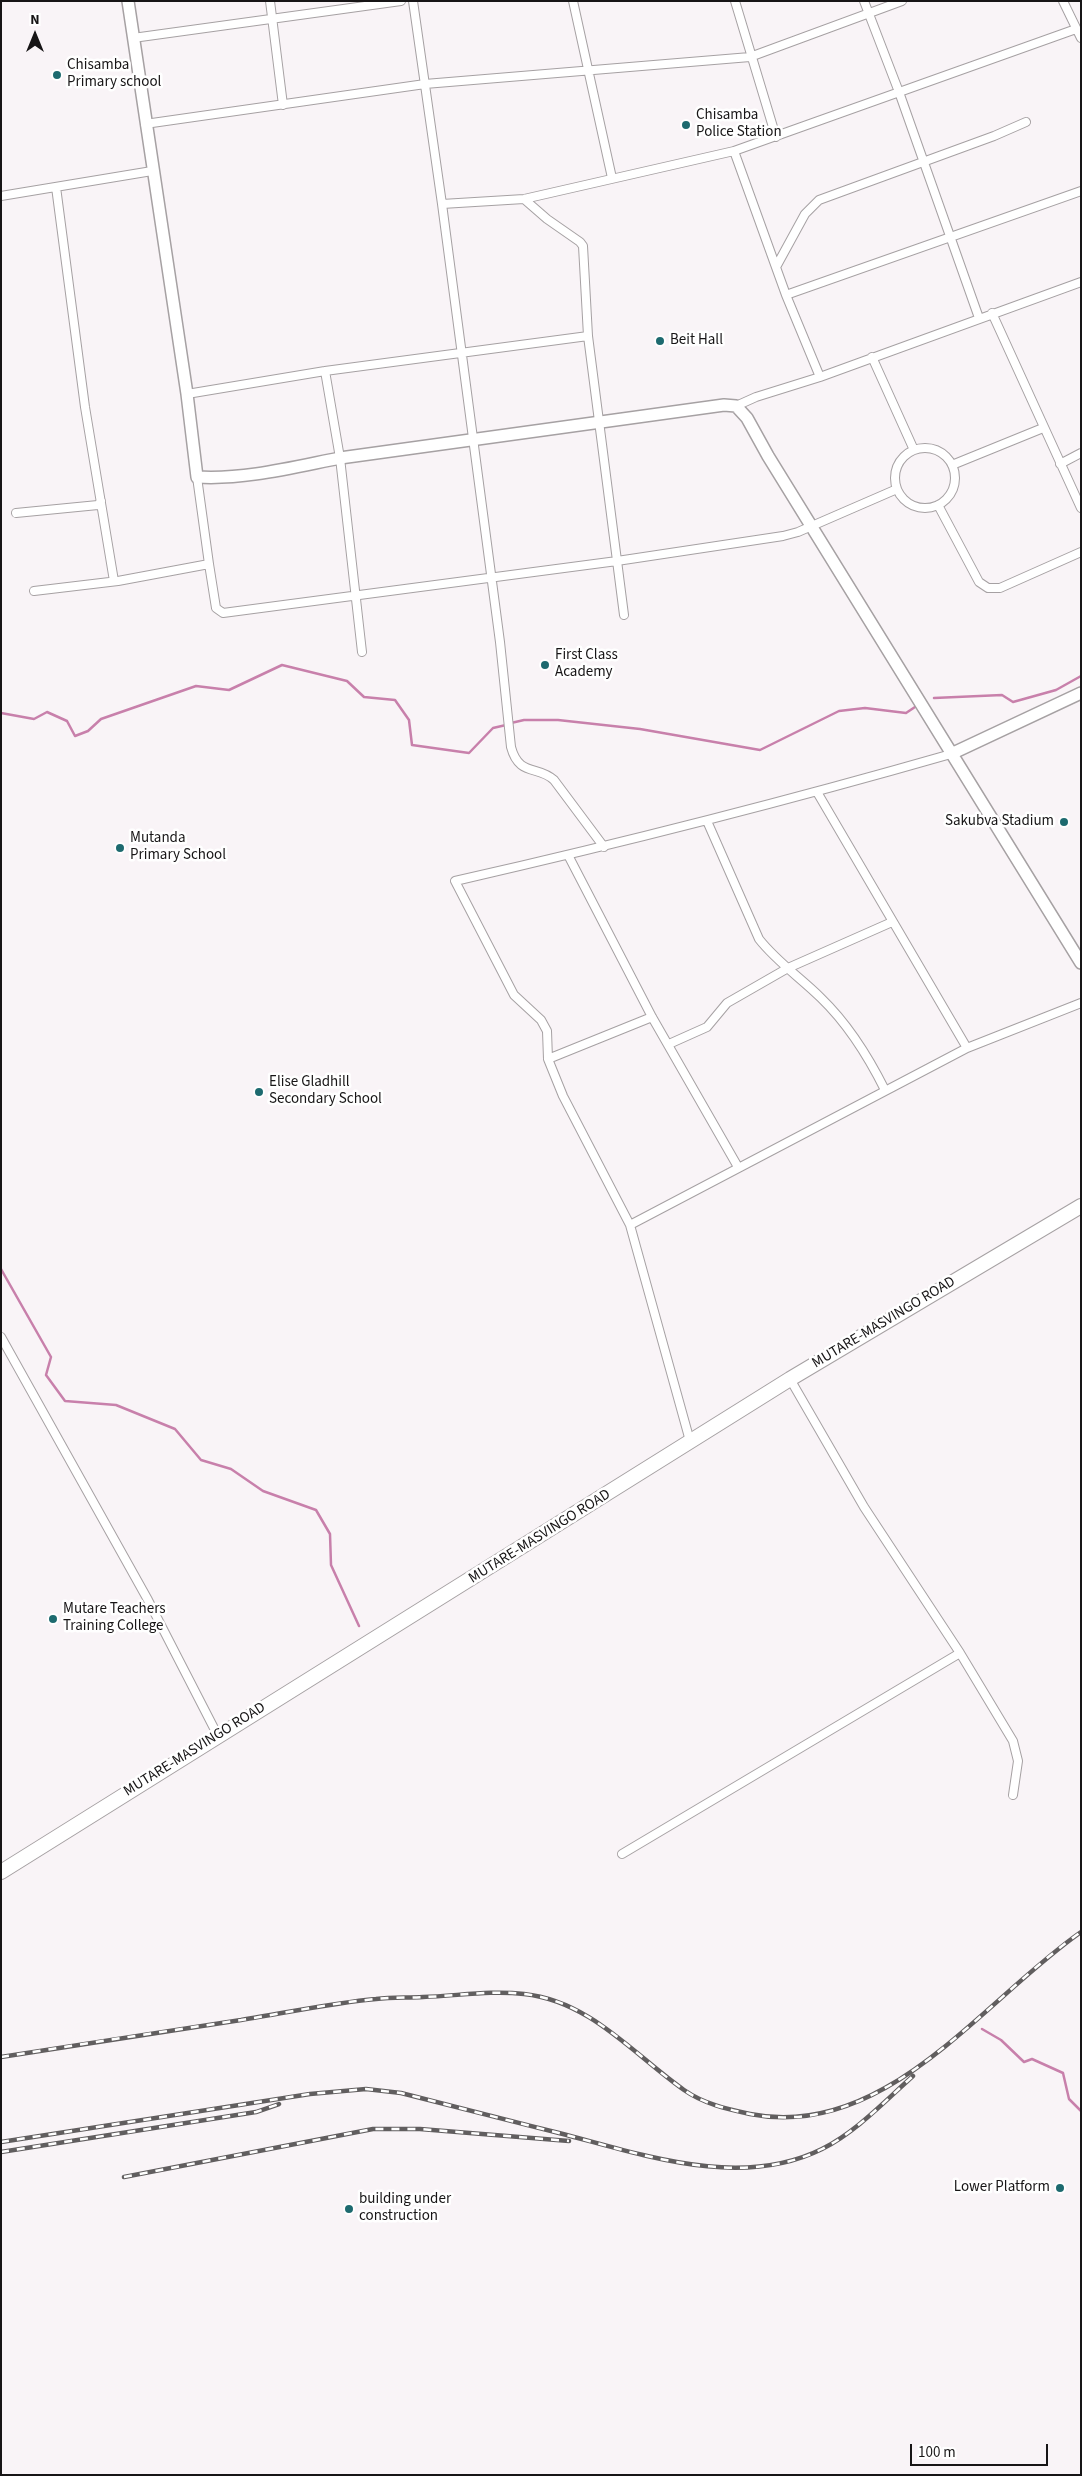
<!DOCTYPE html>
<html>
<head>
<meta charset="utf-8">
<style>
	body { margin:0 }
	#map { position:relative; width:1082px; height:2476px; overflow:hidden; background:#f9f4f7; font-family:"Source Sans 3",sans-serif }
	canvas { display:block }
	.frame { position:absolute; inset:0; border:2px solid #171516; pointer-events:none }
	.north { position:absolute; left:10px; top:10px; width:50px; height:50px; -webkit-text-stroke:4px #fff; paint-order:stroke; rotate:0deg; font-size:14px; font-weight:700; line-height:20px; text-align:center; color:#171516 }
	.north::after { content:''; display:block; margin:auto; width:18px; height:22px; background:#171516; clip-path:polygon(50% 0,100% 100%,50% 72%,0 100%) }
	.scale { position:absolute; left:910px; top:2444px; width:138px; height:22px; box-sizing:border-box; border:2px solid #171516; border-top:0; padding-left:6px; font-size:15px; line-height:18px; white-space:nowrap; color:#171516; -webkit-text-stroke:4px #fff; paint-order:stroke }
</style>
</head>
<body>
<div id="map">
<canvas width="1082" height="2476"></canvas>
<div class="frame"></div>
<div class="north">N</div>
<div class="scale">100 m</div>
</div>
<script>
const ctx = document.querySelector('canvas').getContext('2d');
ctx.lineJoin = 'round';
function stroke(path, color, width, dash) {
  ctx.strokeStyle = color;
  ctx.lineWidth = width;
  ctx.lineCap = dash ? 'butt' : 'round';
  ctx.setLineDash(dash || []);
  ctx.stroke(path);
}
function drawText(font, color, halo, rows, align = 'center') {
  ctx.font = font + ' "Source Sans 3",sans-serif';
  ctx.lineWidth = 5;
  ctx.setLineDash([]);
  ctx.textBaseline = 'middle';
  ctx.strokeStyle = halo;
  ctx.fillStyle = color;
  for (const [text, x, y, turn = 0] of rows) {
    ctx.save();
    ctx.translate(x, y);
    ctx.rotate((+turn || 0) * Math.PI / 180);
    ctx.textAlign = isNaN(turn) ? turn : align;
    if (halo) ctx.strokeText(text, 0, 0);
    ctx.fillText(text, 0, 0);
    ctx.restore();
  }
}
stroke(new Path2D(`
	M934,698l68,-3 11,7 43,-12 25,-14
	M1,713l33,6 13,-7 20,9 8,15 13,-5 13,-12 95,-33 33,4 53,-25 65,16 17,16 31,3 14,20 3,25 57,8 24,-25 13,-3
	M511,723l13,-3h34l82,9 120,21 79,-39 26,-3 41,5 9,-6
	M1,1269l50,88 -5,18 19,26 51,4 59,24 26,31 30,9 32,22 53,19 14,24 1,31 28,61
	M982,2029l19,11 23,22 8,-3 31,14 6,26 12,12`), '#c880ab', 2.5);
const street = new Path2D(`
	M270,1l13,104
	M413,1l29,203 58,438 11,105c8,30 27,18 43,33l50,67
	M573,1l39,177
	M735,1l41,136
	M864,1l35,91 80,226
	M1063,1l18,37
	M133,38l268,-37
	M145,124l280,-40 325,-27 152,-56
	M734,151l52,144 34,82
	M56,187l29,220 29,174
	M1,196l151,-25
	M524,199l23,20 33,23 3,4 5,90
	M442,204l82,-5 210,-48 342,-122
	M776,267l29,-53 14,-14 175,-64 32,-14
	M786,295l295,-104
	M992,313l89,195
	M872,357l42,93
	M325,371l15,87 22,194
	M187,394l138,-23 263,-35 36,279
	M736,406l20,-9 64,-20 261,-95
	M895 478a30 30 0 1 1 60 0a30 30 0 1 1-60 0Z
	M1060,464l21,-11
	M952,465l91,-37
	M938,505l41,77 9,6h12l81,-36
	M16,513l82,-8 3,-4
	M209,564l7,44 7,5 394,-52 166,-25 15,-4 99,-43
	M34,591l84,-10 91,-17 -12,-87
	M817,792l150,256
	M707,821l52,118c18,23 42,39 62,59 28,27 47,58 64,92
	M568,855l84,162 86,150
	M669,1044l38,-17 20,-24 61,-35 104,-46
	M548,1059l104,-42
	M630,1225l337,-177 114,-45
	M1,1337l147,263 70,136
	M790,1379l74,128 96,146 53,88 5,20 -5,34
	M690,1441l-60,-216 -67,-129 -15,-37 -1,-28 -6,-11 -27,-25 -59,-114c167,-38 332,-80 496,-127
	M622,1854l338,-201`);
const secondary = new Path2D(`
	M128,1l59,393 10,83c47,3 97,-10 143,-19l384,-53 12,1 11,12 21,38 313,507
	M951,754l130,-61`);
const highway = new Path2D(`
	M1,1872l789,-493 291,-173`);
stroke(street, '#a6a1a3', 10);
stroke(secondary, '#a6a1a3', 14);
stroke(highway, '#a6a1a3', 16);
stroke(street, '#fff', 8);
stroke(secondary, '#fff', 11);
stroke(highway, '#fff', 14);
const rail = new Path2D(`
	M1,2057c80,-13 160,-25 240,-37 45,-7 90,-17 135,-21 16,-2 32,-1 47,-2 34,-1 68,-7 101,-3 66,7 109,60 160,96 20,14 43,19 66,24 135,27 233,-114 331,-182
	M1,2142l309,-48 56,-5 35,4c52,13 105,27 158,40 82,21 181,57 263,16 34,-17 63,-48 91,-73
	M1,2152l255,-40 23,-8
	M124,2177l249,-48h47l149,12`);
stroke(rail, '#615e5f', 4.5);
stroke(rail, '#fff', 2.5, [8]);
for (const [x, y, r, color] of [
	[57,75,5,"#1d6a6f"],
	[686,125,5,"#1d6a6f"],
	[660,341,5,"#1d6a6f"],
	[545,665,5,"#1d6a6f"],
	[1064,822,5,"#1d6a6f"],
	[120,848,5,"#1d6a6f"],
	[259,1092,5,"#1d6a6f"],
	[53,1619,5,"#1d6a6f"],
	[1060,2188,5,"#1d6a6f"],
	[349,2209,5,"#1d6a6f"]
]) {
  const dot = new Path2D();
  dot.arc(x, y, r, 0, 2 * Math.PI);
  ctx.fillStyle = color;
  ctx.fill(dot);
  stroke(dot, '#fff', 2);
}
drawText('15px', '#171516', '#fff', [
	["Chisamba",67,66],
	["Primary school",67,83],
	["Chisamba",696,116],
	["Police Station",696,133],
	["Beit Hall",670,341],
	["First Class",555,656],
	["Academy",555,673],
	["Sakubva Stadium",1054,822,"right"],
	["Mutanda",130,839],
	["Primary School",130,856],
	["Elise Gladhill",269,1083],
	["Secondary School",269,1100],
	["Mutare Teachers",63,1610],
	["Training College",63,1627],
	["Lower Platform",1050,2188,"right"],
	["building under",359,2200],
	["construction",359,2217]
], 'left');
drawText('15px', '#171516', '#fff', [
	["MUTARE-MASVINGO ROAD",884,1323,-31],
	["MUTARE-MASVINGO ROAD",540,1537,-32],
	["MUTARE-MASVINGO ROAD",195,1750,-32]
]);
</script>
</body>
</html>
